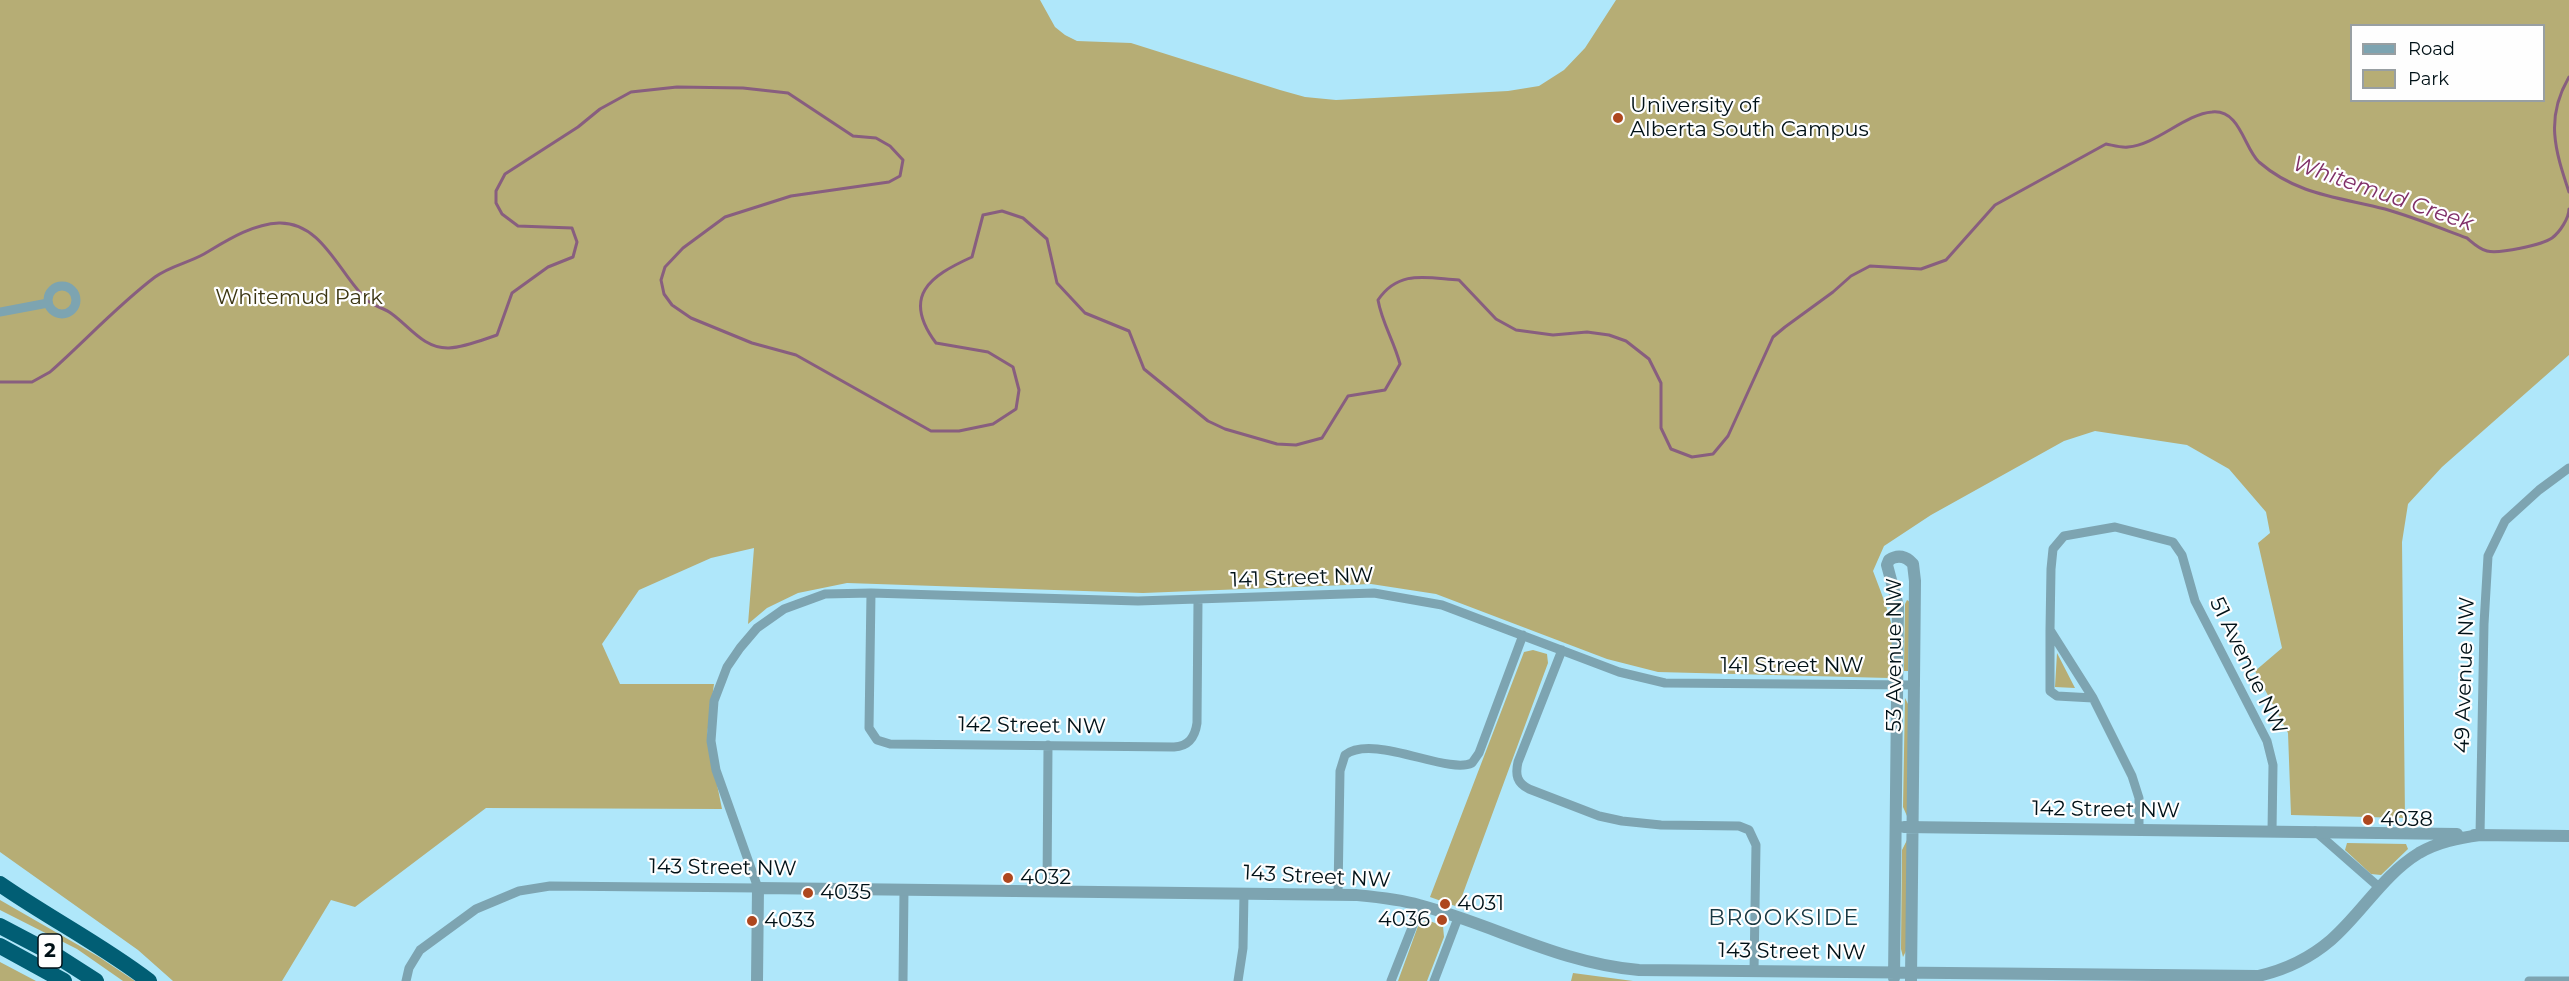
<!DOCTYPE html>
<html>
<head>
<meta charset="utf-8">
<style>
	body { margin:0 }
	#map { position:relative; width:2569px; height:981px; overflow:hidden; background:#afe7fa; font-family:Montserrat,sans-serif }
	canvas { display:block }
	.legend { position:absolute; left:2350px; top:24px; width:195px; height:78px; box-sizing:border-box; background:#fefefe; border:2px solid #989fa2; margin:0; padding:8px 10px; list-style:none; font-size:18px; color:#001117 }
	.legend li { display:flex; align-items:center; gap:12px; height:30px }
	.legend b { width:30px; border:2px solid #989fa2 }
</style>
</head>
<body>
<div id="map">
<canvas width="2569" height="981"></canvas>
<ul class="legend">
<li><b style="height:8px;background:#7da4b1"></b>Road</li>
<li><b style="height:16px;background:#b6ad75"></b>Park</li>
</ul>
</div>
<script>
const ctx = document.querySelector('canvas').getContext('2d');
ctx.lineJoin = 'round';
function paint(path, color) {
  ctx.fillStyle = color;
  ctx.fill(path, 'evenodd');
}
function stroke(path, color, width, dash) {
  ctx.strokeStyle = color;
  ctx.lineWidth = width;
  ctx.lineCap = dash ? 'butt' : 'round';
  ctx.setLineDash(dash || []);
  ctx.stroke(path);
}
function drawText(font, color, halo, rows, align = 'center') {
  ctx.font = font + ' Montserrat,sans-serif';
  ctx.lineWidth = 4.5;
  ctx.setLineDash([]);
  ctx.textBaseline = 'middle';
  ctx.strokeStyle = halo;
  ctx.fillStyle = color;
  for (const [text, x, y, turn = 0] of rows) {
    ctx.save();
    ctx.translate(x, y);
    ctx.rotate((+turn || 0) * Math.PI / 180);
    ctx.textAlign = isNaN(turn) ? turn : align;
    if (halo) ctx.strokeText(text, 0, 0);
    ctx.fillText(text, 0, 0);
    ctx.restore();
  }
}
paint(new Path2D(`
	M0,0h1040l15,27 10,8 12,6 54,2 149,47 25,7 31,3 172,-9 31,-5 25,-16 21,-22 31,-48h953v355l-127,112 -34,37 -6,38 3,276 -114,-3 -3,-82 -33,-62 27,-23 -24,-105 12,-10 -4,-21 -37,-43 -42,-24 -92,-14 -31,10 -133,74 -47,31 -11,25c11,30 33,77 16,107l-231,-6 -51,-13 -171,-65 -65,-10 -228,9 -296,-10 -49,10 -31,15 -19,16 6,-76 -43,10 -72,32 -37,54 18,40h94l-7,51 15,74 -236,-1 -131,99 -24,-7 -49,81h-109l-35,-31 -138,-98zM2352,26h192v74h-192z
	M1907,600l3,2 -2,69h-4v-4l1,-63z
	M1533,650l14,4 1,9 -90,244 -28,-10 94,-245z
	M2057,653l18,35 -20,-1z
	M1905,698l4,8 -2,110 -4,-9z
	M1907,840v109l-4,8 -2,-8 1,-99z
	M2347,843l59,1 2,5 -27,26 -10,-1 -26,-24z
	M0,900l99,57 36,24h-12l-46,-32 -77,-39z
	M1427,920l16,6 1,11 -17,44h-29l20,-55z
	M0,962l36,19h-36z
	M1573,973l60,8h153h-215z`), '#b6ad75');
stroke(new Path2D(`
	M2569,77c-24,41 -14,73 0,115
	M0,382h32l18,-10c35,-31 68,-67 105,-95 15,-11 33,-14 49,-23 22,-13 48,-30 75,-31 44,-1 61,53 89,78 7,6 17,7 24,13 18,13 32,35 57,34 16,-1 33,-8 48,-13l15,-42 36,-26 25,-10 4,-15 -5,-14 -54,-2 -16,-12 -6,-11v-12l9,-17 73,-47 22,-18 31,-17 46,-5 66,1 45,5 65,43 23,2 14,8 13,14 -3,16 -11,6 -98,14 -66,21 -42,31 -18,19 -4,13 3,14 8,11 19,13 61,25 44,12 135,76h28l34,-7 23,-15 3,-19 -6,-23 -25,-15 -52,-9c-35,-47 -6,-67 36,-86l11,-42 19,-4 21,7 24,21 10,44 28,30 44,18 15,38 64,52 17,8 52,15 19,1 26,-7 26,-42 37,-6 15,-26c-6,-23 -18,-41 -22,-64 21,-31 49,-22 81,-20l37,39 20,11 37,5 34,-3 22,3 17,6 23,18 12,24v45l10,21 21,8 21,-3 15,-18 45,-99 12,-10 48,-35 18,-16 19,-10 51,3 25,-9 49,-55 111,-61c6,1 15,4 22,3 28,-2 57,-33 84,-35 28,-3 32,36 47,50 38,33 79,35 126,47 28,8 55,19 82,29 6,5 12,11 20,13 12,3 55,-6 65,-13 8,-6 17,-20 17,-29`), '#885e7f', 3);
stroke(new Path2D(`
	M48 300a14 14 0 1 1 28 0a14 14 0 1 1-28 0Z
	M0,312l48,-9
	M871,593l-2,135 8,12 13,4 284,3c15,-1 21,-10 23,-24l1,-123
	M2050,630v61l7,5 36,2
	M1562,650l-44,112c-3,13 -1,21 11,27l70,27 23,5 39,4 78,1 10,4 7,15 -2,126
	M2139,830v-32l-7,-22 -39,-78 -43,-68 1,-61 2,-20 11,-13 51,-9 58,15 9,13 13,46 72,140 6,24 -1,66
	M2315,831l65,57
	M2480,835l4,-211 4,-68 17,-35 34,-31 30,-22
	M1047,891l1,-146
	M1338,894l2,-123 5,-16c28,-22 103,20 127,8l7,-10 44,-118
	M406,981l3,-13 11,-18 56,-41 43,-18 31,-5 208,2 -42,-118 -5,-29 3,-40 13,-34 13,-19 17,-20 27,-19 41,-15 46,-1 267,8 236,-8 68,12 177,67 46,11 250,2
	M903,981l1,-92
	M1238,981l5,-33 1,-55
	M1391,981l30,-76
	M1434,981l24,-63
	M2529,981h40`), '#7da4b1', 9);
stroke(new Path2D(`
	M1904,827l553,7
	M2474,835l95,1
	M1894,978l4,-372 -11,-41 2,-5c9,-6 17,-4 24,4l2,17 -4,399
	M757,981l1,-93 598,7c21,2 43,4 63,10 76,20 140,58 220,65l619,6c27,-6 52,-18 73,-36 31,-27 52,-65 88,-87 19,-11 40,-15 61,-18`), '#7da4b1', 12);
stroke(new Path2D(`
	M0,884c49,34 102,61 149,97
	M0,926l57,30 39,25
	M0,946l64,35`), '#015e74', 16);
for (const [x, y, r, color] of [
	[1618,118,6,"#ae471e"],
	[2368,820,6,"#ae471e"],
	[1008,878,6,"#ae471e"],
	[808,893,6,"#ae471e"],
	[1445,904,6,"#ae471e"],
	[1442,920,6,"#ae471e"],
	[752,921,6,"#ae471e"]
]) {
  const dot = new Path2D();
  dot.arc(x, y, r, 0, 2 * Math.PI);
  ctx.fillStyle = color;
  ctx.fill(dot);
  stroke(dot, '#fefefe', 2);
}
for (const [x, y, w] of [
	[50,951,24]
]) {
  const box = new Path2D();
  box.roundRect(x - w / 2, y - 17, w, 34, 4.5);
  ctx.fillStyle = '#fefefe';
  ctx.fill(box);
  stroke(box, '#001117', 1.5);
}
drawText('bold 20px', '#001117', null, [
	["2",50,951]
]);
drawText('21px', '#001117', '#fefefe', [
	["University of",1630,106],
	["Alberta South Campus",1630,130],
	["4038",2380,820],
	["4032",1020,878],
	["4035",820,893],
	["4031",1457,904],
	["4036",1430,920,"right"],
	["4033",764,921]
], 'left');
drawText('21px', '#3c3613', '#fefefe', [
	["Whitemud Park",299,298]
]);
drawText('21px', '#001117', '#fefefe', [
	["141 Street NW",1302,578,-2],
	["53 Avenue NW",1895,655,-90],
	["141 Street NW",1792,666],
	["51 Avenue NW",2248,666,64],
	["49 Avenue NW",2465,675,-88],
	["142 Street NW",1032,726,1],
	["142 Street NW",2106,810,1],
	["143 Street NW",723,868,1],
	["143 Street NW",1317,877,3],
	["143 Street NW",1792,952,1]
]);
drawText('italic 22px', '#802f68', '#fefefe', [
	["Whitemud Creek",2383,194,19]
]);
ctx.letterSpacing = '1.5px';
drawText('22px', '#173741', '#fefefe', [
	["BROOKSIDE",1784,919]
]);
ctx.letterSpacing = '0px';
</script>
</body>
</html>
